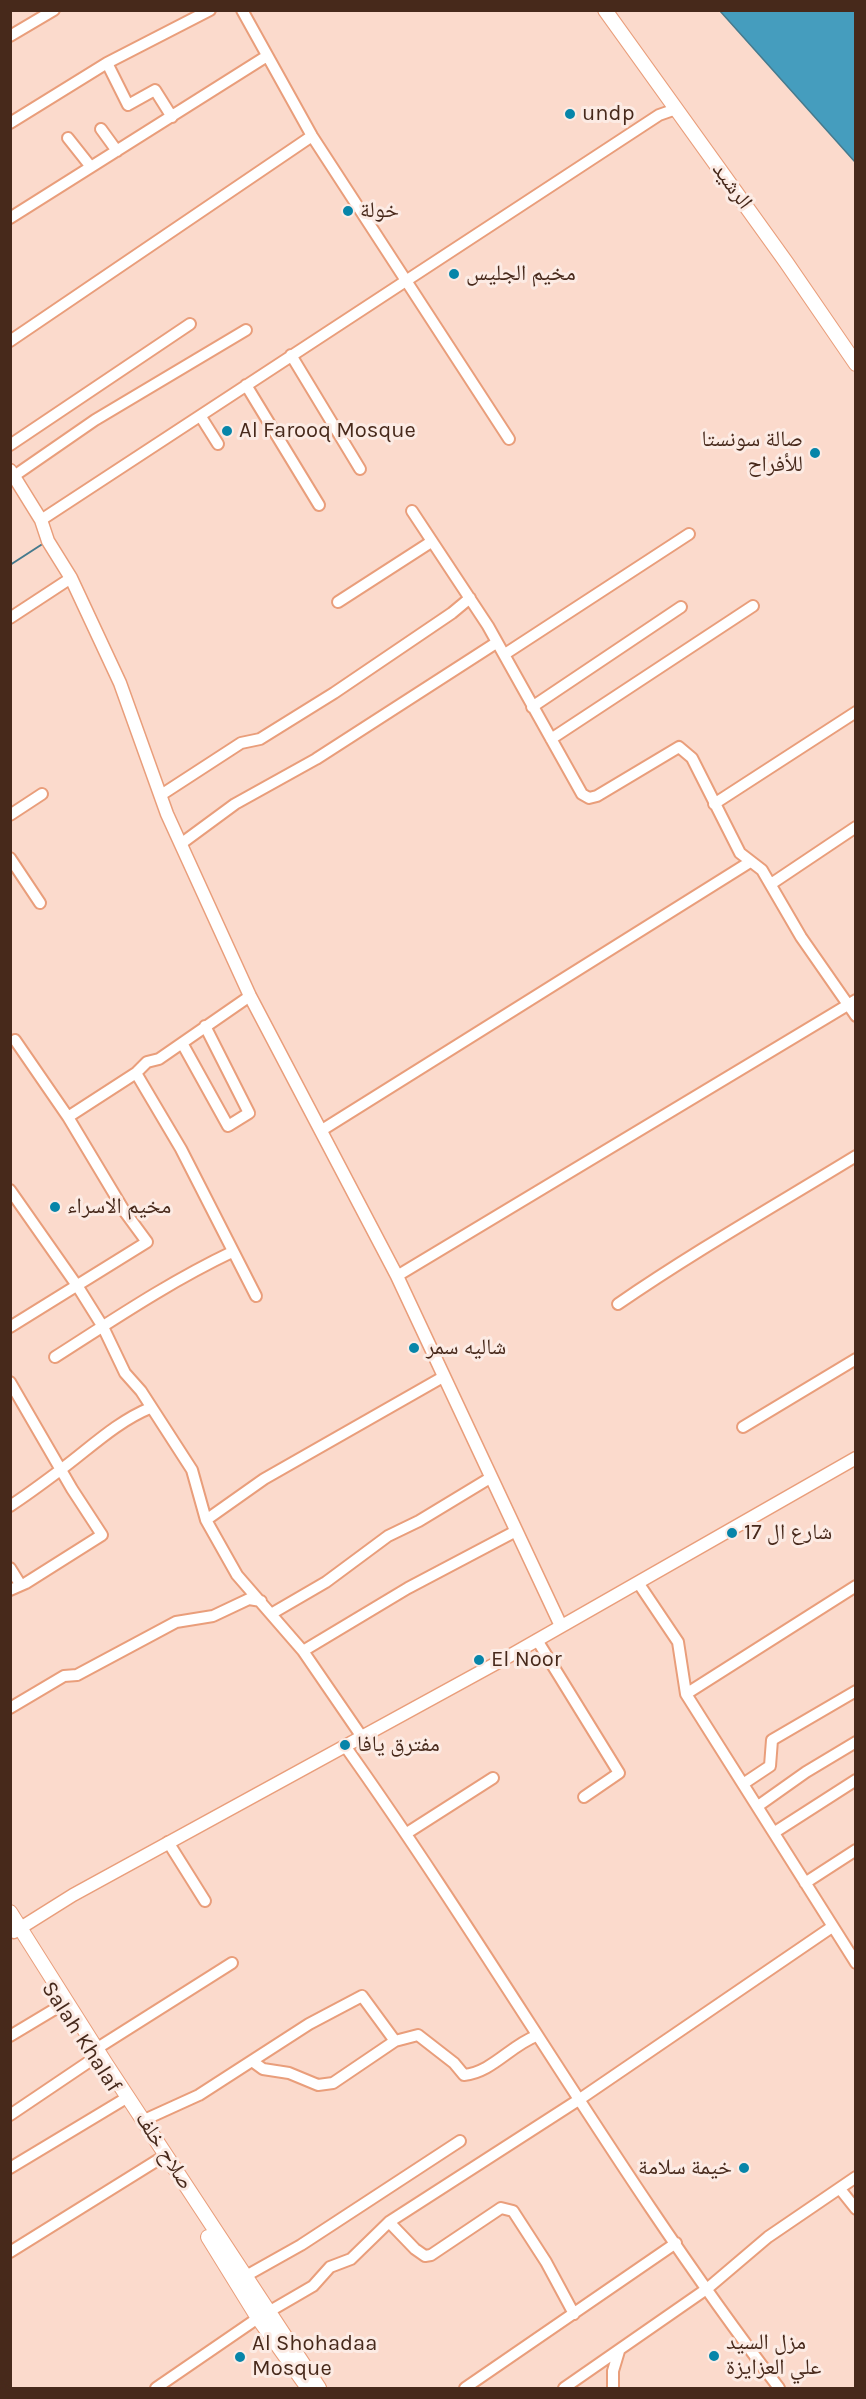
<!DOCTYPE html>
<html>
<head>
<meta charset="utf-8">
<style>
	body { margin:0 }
	#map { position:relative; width:866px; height:2399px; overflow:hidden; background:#fbdacc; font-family:Karla,sans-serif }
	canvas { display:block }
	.frame { position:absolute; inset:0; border:12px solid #47291b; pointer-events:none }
</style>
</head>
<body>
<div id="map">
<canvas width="866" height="2399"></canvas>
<div class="frame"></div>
</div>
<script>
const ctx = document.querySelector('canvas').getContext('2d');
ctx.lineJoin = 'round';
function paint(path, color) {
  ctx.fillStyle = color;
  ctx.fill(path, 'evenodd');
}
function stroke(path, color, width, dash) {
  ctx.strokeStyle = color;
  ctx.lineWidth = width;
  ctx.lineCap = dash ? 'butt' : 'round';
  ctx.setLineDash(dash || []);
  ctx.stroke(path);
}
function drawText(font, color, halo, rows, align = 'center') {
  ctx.font = font + ' Karla,"Noto Naskh Arabic",sans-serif';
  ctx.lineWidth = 6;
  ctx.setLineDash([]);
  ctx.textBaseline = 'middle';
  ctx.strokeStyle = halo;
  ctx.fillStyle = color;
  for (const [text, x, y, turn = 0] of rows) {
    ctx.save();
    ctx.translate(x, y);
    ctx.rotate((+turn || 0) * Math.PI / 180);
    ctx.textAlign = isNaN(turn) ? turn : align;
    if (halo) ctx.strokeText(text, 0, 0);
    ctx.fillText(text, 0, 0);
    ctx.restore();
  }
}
const water = new Path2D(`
	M720,11h135v151z`);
paint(water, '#459dbe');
stroke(water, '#467a8d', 1.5);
stroke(new Path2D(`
	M10,565l34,-22`), '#467a8d', 2);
const minor = new Path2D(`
	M242,10l70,126 197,303
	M10,36l44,-26
	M107,63l21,42 27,-15 17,27
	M10,123l97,-60 103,-53
	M101,129l16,22
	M68,138l23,29
	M10,218l257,-162
	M10,341l302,-205
	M291,355l69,114
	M246,385l73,120
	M201,417l17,27
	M10,445l180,-121
	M14,476l81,-56 151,-90
	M412,511l76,115 94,168 7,4 8,-2 82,-49 13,11 48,95 22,17 39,67 55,79
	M41,520l618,-405 17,-6
	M338,602l93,-60
	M10,618l61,-40
	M505,654l184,-120
	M532,707l149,-100
	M551,739l202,-133
	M161,795l80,-52 19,-4 74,-46 118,-80 18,-15
	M714,804l142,-92
	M10,815l32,-21
	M182,843l53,-39 81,-45 180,-116
	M10,858l30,45
	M771,884l85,-57
	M182,1043l46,83 21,-13 -44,-87
	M136,1073l45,76 75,147
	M68,1117l68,-44 11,-11 12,-3 91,-63
	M322,1130l428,-268
	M10,1190l68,97 25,40 22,46 16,18 51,79 14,50 31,55 66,76 59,86
	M397,1276l459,-276
	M618,1304c77,-53 158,-99 238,-148
	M10,1327l137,-85 -22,-30 -57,-95 -53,-77
	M55,1357c58,-37 114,-75 177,-105
	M10,1382l62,107 30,46 -76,48 -16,7
	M743,1427l113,-68
	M10,1506c17,-11 33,-23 49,-35 30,-22 57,-49 91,-63
	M206,1520l58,-41 179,-102
	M10,1568l10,16
	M641,1587l37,55 8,52 170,269
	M271,1614l55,-32 62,-46 31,-15 71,-43
	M537,1640l82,133 -35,24
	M303,1651l105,-63 108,-57
	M686,1694l170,-108
	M10,1708l54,-32 13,-1 99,-53 37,-6 36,-17 12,2
	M345,1746c150,211 277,437 434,642
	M743,1784l27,-18 2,-26 84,-49
	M758,1806l48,-34 50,-30
	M775,1832l81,-52
	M407,1833l86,-55
	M168,1842l37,59
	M805,1883l51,-33
	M10,2036l50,-30
	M96,2049l136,-86
	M252,2061l11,8 26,4 29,12 15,-2 62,-42 23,-6 36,28 10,12c28,-3 46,-29 72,-39
	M10,2115l83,-56
	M144,2120l55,-25 110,-71 53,-28 33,45
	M10,2168l113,-68
	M840,2189l16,20
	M389,2222l26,27 10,7 6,-1 70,-47 12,3 33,51 28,52
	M10,2252l151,-94
	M244,2277l57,-32 159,-104
	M156,2388l102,-70 55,-32 17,-19 21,-8 38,-37 191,-123 252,-172
	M465,2388l211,-145
	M564,2388l144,-100 60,-51 88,-60
	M613,2388v-17l6,-20`);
const tertiary = new Path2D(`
	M10,470l31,50 7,21 23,37 49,105 47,131 83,182 147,280 164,350
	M14,1932l59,-37 431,-236 352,-201`);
const secondary = new Path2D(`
	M605,10l181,252 70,102
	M10,1912l96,152 213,324
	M208,2237l50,81 50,70`);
stroke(minor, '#e99e7b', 14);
stroke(tertiary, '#e99e7b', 15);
stroke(secondary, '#e99e7b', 16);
stroke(minor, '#fff', 10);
stroke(tertiary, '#fff', 12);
stroke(secondary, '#fff', 14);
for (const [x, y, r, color] of [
	[570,114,6,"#0785a9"],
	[348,211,6,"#0785a9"],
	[454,274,6,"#0785a9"],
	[227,431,6,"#0785a9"],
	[815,453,6,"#0785a9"],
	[55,1207,6,"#0785a9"],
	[414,1348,6,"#0785a9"],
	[732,1533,6,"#0785a9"],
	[479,1660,6,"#0785a9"],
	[345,1745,6,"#0785a9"],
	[744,2168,6,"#0785a9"],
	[714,2356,6,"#0785a9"],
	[240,2357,6,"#0785a9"]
]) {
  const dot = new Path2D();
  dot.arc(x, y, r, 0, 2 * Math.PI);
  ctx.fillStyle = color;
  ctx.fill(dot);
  stroke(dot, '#fcebe4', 2);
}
drawText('22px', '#47291b', '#fcebe4', [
	["undp",582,114],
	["خولة",360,211],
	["مخيم الجليس",466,274],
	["Al Farooq Mosque",239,431],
	["صالة سونستا",803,440,"right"],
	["للأفراح",803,465,"right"],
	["مخيم الاسراء",67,1207],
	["شاليه سمر",426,1348],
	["شارع ال 17",744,1533],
	["El Noor",491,1660],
	["مفترق يافا",357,1745],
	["خيمة سلامة",732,2168,"right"],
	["مزل السيد",726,2343],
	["علي العزايزة",726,2368],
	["Al Shohadaa",252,2344],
	["Mosque",252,2369]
], 'left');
drawText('22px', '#47291b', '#fcebe4', [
	["الرشيد",732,186,54],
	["Salah Khalaf",81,2037,57],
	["صلاح خلف",164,2151,57]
]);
</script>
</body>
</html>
